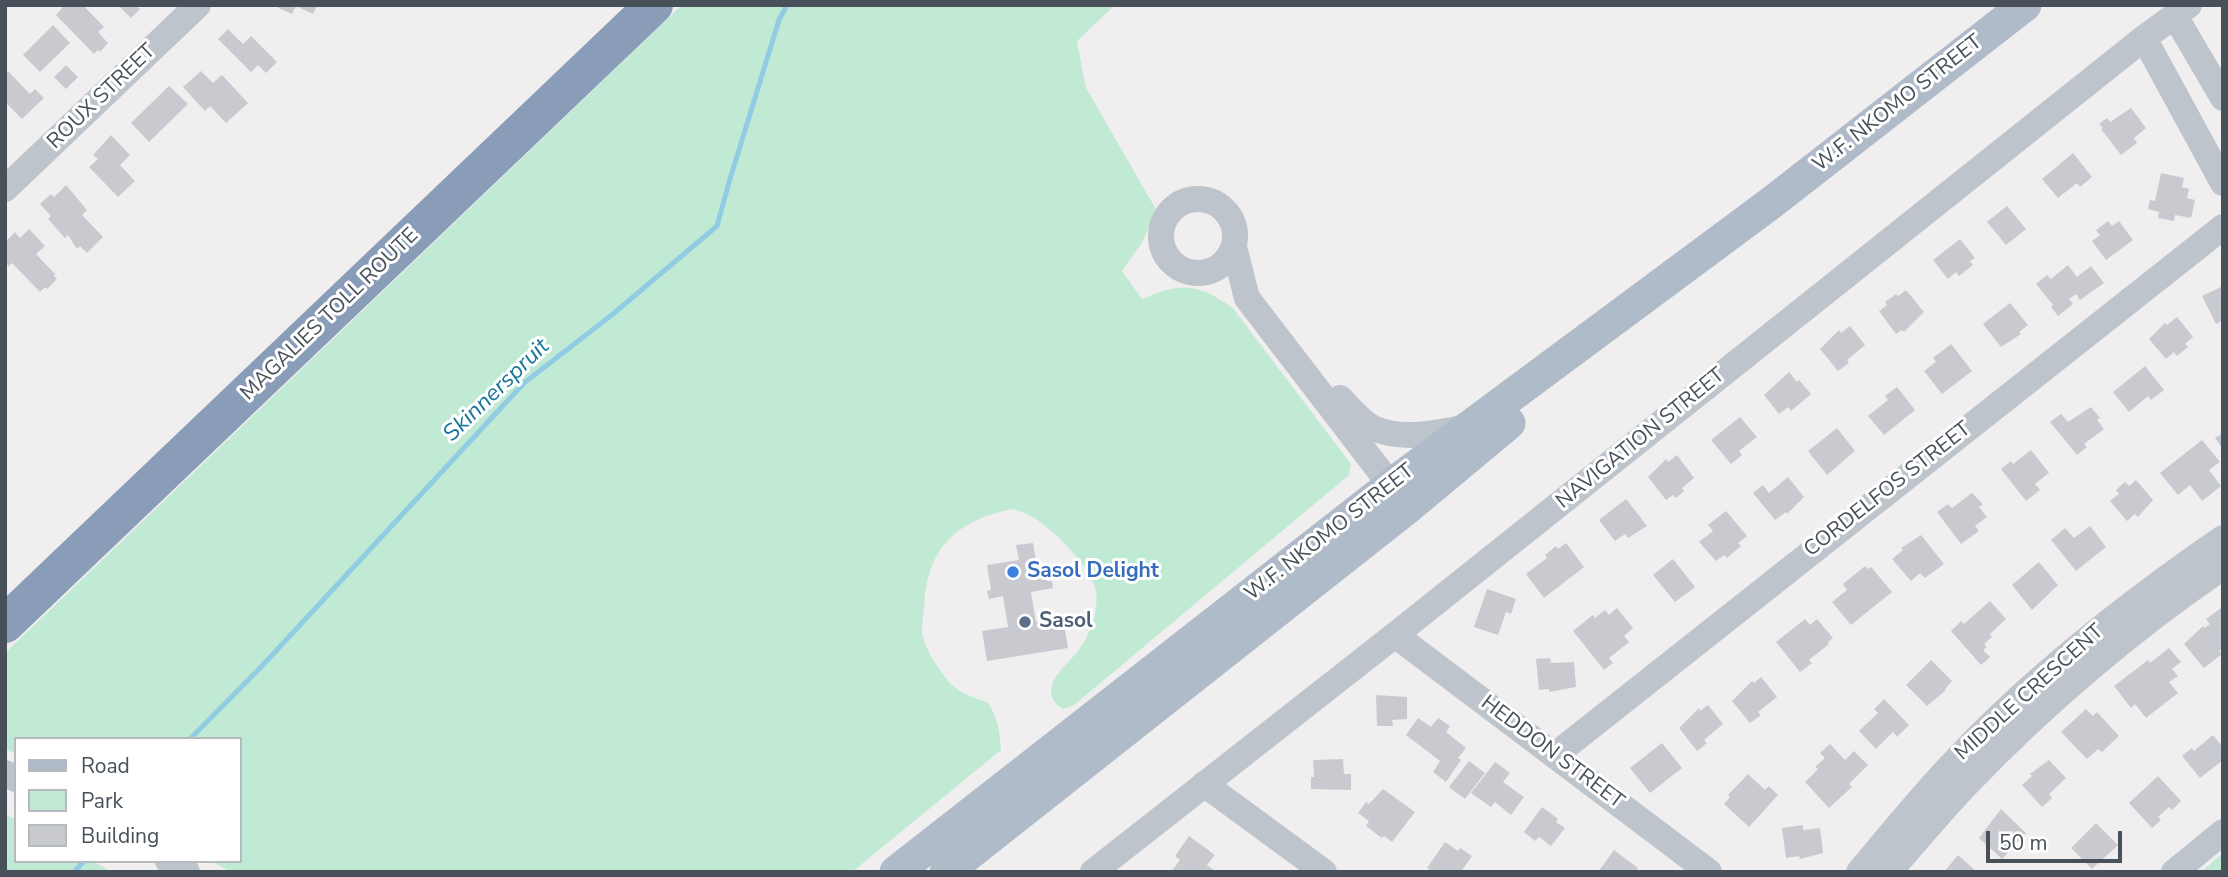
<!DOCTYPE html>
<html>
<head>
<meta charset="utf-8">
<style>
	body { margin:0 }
	#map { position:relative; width:2228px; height:877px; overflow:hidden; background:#f0eeee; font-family:"Nunito Sans",sans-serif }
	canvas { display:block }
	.frame { position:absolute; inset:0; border:7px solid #485059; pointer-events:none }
	.legend { position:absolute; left:14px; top:737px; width:228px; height:126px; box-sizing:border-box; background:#fff; border:2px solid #b6b9bd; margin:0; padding:9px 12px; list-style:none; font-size:21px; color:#485059 }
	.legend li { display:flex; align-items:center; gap:14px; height:35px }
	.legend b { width:35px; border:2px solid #b6b9bd }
	.scale { position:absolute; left:1986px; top:831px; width:136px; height:32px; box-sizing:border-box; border:4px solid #485059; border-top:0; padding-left:9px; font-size:21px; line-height:24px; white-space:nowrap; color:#485059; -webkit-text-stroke:5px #fff; paint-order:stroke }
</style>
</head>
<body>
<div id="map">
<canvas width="2228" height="877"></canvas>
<div class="frame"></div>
<ul class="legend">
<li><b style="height:9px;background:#b0bbca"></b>Road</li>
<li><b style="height:19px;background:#c0ead3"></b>Park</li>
<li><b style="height:19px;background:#c9cad0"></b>Building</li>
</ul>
<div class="scale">50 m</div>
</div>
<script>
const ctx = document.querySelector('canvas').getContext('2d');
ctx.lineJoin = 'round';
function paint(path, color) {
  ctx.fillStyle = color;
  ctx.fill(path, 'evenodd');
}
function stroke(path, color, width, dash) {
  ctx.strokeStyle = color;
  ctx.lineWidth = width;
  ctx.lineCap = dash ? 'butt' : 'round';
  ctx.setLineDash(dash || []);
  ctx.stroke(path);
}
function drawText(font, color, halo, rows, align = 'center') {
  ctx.font = font + ' "Nunito Sans",sans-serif';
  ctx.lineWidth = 6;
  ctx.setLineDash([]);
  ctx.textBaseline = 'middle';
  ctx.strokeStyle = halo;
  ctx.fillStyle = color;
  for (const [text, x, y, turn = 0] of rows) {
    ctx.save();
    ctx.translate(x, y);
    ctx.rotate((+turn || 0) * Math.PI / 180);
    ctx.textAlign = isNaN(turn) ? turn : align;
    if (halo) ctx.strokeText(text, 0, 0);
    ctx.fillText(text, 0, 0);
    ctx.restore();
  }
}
paint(new Path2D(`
	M682,5h433l-38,36 9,47 71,123 -16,33 -19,27 20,28c40,-17 54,-16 90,8l119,157 -2,11 -275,230 -11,4c-10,-5 -15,-16 -10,-27 6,-13 19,-22 27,-34 11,-15 19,-39 16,-57 -5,-24 -42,-61 -63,-74 -6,-3 -13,-6 -20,-8 -58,11 -88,41 -89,101 -1,9 -3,19 -1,27 3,14 18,36 27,46 9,10 26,15 38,20 10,14 12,31 13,47l-149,122h-621l-20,-11h29v-122h-224v15l-11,-5v-96z
	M5,814l11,6v41h76l20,11h-107z
	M2223,853v19h-22z`), '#c0ead3');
stroke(new Path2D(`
	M190,739l72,-73 262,-283 89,-69 104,-88 13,-47 49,-159 8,-15
	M74,872l10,-11`), '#91cce3', 5);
paint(new Path2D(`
	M65,5h18l21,22 -6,5 10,11 -8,9 -2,-2 -4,4 -38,-39z
	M118,5h18l4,4 -9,9z
	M272,5h45l-4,9 -17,-8 -4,8z
	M53,25l17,18 -30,29 -17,-17z
	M228,29l15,15 8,-8 26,26 -11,11 -8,-8 -7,7 -33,-33z
	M66,65l12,12 -12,12 -12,-12z
	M8,71l22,23 5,-5 9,9 -22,21 -17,-17v-28z
	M201,71l12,12 9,-8 26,28 -22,20 -16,-17 -5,5 -22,-24z
	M169,86l19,18 -39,38 -18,-19z
	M2131,108l15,20 -12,10 3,5 -16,12 -20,-26 2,-1 -4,-4 8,-6 3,4z
	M111,135l19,20 -10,10 15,16 -17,16 -29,-30 9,-8 -5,-4z
	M2073,153l19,24 -12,10 -3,-4 -19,15 -16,-19z
	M2161,173l23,5 -2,9 7,2 -2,9 8,2 -4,18 -16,-3 -1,6 -16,-3 1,-6 -11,-3 2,-9 5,1z
	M66,185l21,25 -5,5 21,22 -16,16 -7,-7 -3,3 -9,-14 -3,3 -17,-19 3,-3 -11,-12 11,-10 3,3z
	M2007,206l19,23 -20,16 -19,-23z
	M2108,221l4,5 7,-5 14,19 -27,20 -14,-19 8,-6 -4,-5z
	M29,229l16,17 -9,8 19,20 -1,2 3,3 -10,10 -2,-2 -5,5 -28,-29 -3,3 -4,-3v-21l10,-10 5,6z
	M1960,239l15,19 -5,3 3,4 -14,11 -3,-4 -8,7 -15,-19z
	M2068,265l9,12 14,-11 13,17 -24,17 -4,-6 -7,5 4,5 -15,12 -7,-9 2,-2 -17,-21 11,-9 4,4z
	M2223,286v34l-7,4 -14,-28z
	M1906,290l18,22 -20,20 -2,-2 -6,4 -17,-23 8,-6 -2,-3 11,-8 2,2z
	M2010,303l18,22 -9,7 2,2 -20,13 -18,-23z
	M2177,317l16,20 -8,7 3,3 -11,9 -3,-4 -8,7 -17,-20 16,-16 2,2z
	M1850,326l15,19 -18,15 2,3 -11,8 -18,-22 19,-19 2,3z
	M1951,344l21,27 -30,23 -18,-23 12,-9 -3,-4z
	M2145,366l19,24 -13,10 -3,-4 -19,16 -16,-20z
	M1789,372l8,10 2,-2 12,14 -20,17 -3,-4 -9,7 -15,-19z
	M1897,387l18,23 -31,25 -16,-19 20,-16 -3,-4z
	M2091,407l9,11 -3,2 7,9 -20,15 3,3 -10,8 -27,-33 11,-8 7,8z
	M1740,417l17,20 -18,14 3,4 -11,9 -20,-24z
	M1837,428l18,23 -28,24 -19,-24z
	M2223,433v16l-8,-11z
	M2202,440l18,22 -11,8 12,16 -19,15 -12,-16 -12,10 -18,-22z
	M2031,450l18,23 -14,11 5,6 -14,11 -25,-32 10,-8 2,3z
	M1677,455l17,23 -12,10 2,3 -8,7 -3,-3 -7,5 -18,-23 18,-18 2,3z
	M1788,477l16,20 -17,17 -1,-2 -11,8 -22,-27 10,-8 6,8z
	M2136,480l17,20 -15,17 -3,-3 -8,7 -17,-20 9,-7 -3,-4 9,-8 4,4z
	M1972,493l11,11 -4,3 8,10 -12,9 4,5 -18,13 -24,-32 11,-8 4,4z
	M1626,499l21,27 -19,12 -3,-4 -10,7 -16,-21z
	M1726,511l21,25 -9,7 3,3 -14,12 -3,-3 -8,6 -17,-19 14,-11 -5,-6z
	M2090,526l16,21 -30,24 -25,-31 14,-12 9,10z
	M1921,535l23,29 -19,14 -5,-5 -9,8 -19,-22 11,-9 -2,-2z
	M1033,543l6,36 8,-1v3h5l1,7 -22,4 5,30 27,-4 5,30 -81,13 -5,-30 26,-4 -5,-31 -14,3 -2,-8 4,-1 -4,-25 32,-5 -3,-15z
	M1566,543l18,24 -40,31 -18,-24 21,-16 -2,-3 11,-9 2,3z
	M1673,559l22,28 -20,15 -22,-27z
	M2039,562l19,23 -26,25 -20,-25z
	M1865,566l3,3 3,-2 21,25 -41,33 -19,-23 15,-12 -4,-6z
	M1487,589l29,10 -5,15 -5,-2 -8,23 -24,-8z
	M1990,601l16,18 -16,15 2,3 -8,7 3,3 -4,3 7,7 -9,8 -30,-34 10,-10 3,3z
	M1617,608l16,20 -9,8 5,6 -20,16 4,5 -9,7 -31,-39 20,-16 2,3 10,-8 4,5z
	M2221,608l2,40 -4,3 3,3 -18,14 -20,-24 19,-18 1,2 6,-4 -4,-5z
	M1805,619l5,6 7,-6 16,19 -5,4 1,2 -20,16 3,3 -12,9 -24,-30z
	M2169,648l12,14 -9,7 6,7 -9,6 9,11 -32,25 -11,-14 -4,4 -17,-22 34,-26 2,3z
	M1550,658l1,5 23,-1 2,25 -27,5v-3l-10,1 -3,-31z
	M1931,660l21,21 -7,8 1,1 -19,16 -21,-21z
	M1761,677l16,20 -19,15 3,3 -11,8 -18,-22 20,-20 2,2z
	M1376,695l31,2v22l-15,1 1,6h-16z
	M1884,699l25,26 -12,12 -4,-5 -17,17 -17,-18 19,-18 -4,-4z
	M1708,705l15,19 -19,16 3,3 -10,8 -18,-23 20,-20 1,3z
	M2086,709l7,7 4,-4 22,24 -17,16 -4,-3 -11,10 -26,-27z
	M1418,718l13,9 7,-9 12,8 -4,6 20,16 -8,10 3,2 -15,22 -13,-10 7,-11 -34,-26z
	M2213,735l10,12v13l-23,18 -18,-22 10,-8 2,3z
	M1662,743l20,25 -32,25 -20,-25z
	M1830,744l15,16 9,-9 14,14 -19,19 3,3 -23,21 -24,-26 13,-13 -3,-2 10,-9 -5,-5z
	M1343,759l1,15h7v16l-40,-1v-12h3l-1,-17z
	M2049,760l17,18 -17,16 3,4 -10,9 -20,-22 10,-9 -2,-2z
	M1469,761l16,12 -20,26 -16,-12z
	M1495,762l15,11 -7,9 21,15 -13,18 -16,-13 -4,5 -20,-14z
	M1748,774l17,16 4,-4 9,9 -29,32 -25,-23 6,-7 -2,-2z
	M2158,776l23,25 -9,9 -3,-3 -11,10 3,3 -9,8 -23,-25z
	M1383,789l32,23 -23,30 -8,-6 -2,2 -16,-12 3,-5 -11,-8 8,-11 3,2z
	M1542,807l16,12 -2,3 9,6 -14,18 -12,-9 -4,4 -11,-9z
	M2001,809l25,24 -24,26 -23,-21z
	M2096,823l22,22 -26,24 -21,-21z
	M1803,825v5l17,-2 3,25 -23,6 -1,-3 -13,2 -4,-30z
	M1189,836l26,19 -8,10 9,7h-45l9,-12 -5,-4z
	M1445,842l13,9 2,-3 12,8 -11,16h-28l-6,-4z
	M1614,850l24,18 -2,4h-38z
	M1958,855l19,17h-33z`), '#c9cad0');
stroke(new Path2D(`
	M2175,16l48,82
	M2144,38l79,145
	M5,189l193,-184
	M1161 236a37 37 0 1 1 74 0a37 37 0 1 1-74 0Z
	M1234,247l13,51 155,202
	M1340,398c10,10 20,23 33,30 29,13 65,5 94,-1
	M1395,635l314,237
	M1555,755l668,-528
	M5,773l11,6
	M1204,784l120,88
	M168,861l19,11
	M1093,872l302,-237 749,-597 45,-33
	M1859,872c32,-38 63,-77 98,-113 77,-82 173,-157 266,-221
	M1889,872c26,-29 51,-60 78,-88 77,-80 164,-154 256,-217
	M2174,872l49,-40`), '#bec4cc', 26);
stroke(new Path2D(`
	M896,872l495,-387 380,-282 254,-198
	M946,872l461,-364 102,-85`), '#b0bbca', 33);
stroke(new Path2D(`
	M5,624l649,-619`), '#8a9db8', 38);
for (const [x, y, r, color] of [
	[1013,572,7,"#3f7fe0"],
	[1025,622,7,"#5c6f8a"]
]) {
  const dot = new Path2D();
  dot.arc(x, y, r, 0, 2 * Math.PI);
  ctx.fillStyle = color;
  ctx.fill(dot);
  stroke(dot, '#fff', 2.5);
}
drawText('21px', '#485059', '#fff', [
	["ROUX STREET",102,97,-44],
	["W.F. NKOMO STREET",1898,104,-38],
	["MAGALIES TOLL ROUTE",330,315,-44],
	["NAVIGATION STREET",1641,439,-39],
	["CORDELFOS STREET",1888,490,-38],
	["W.F. NKOMO STREET",1330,533,-38],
	["MIDDLE CRESCENT",2030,693,-42],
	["HEDDON STREET",1552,753,37]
]);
drawText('bold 21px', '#366cbe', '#fff', [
	["Sasol Delight",1027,572]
], 'left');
drawText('bold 21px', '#4e5e75', '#fff', [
	["Sasol",1039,622]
], 'left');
drawText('italic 23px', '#1a769a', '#fff', [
	["Skinnerspruit",497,391,-44]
]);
</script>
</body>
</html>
